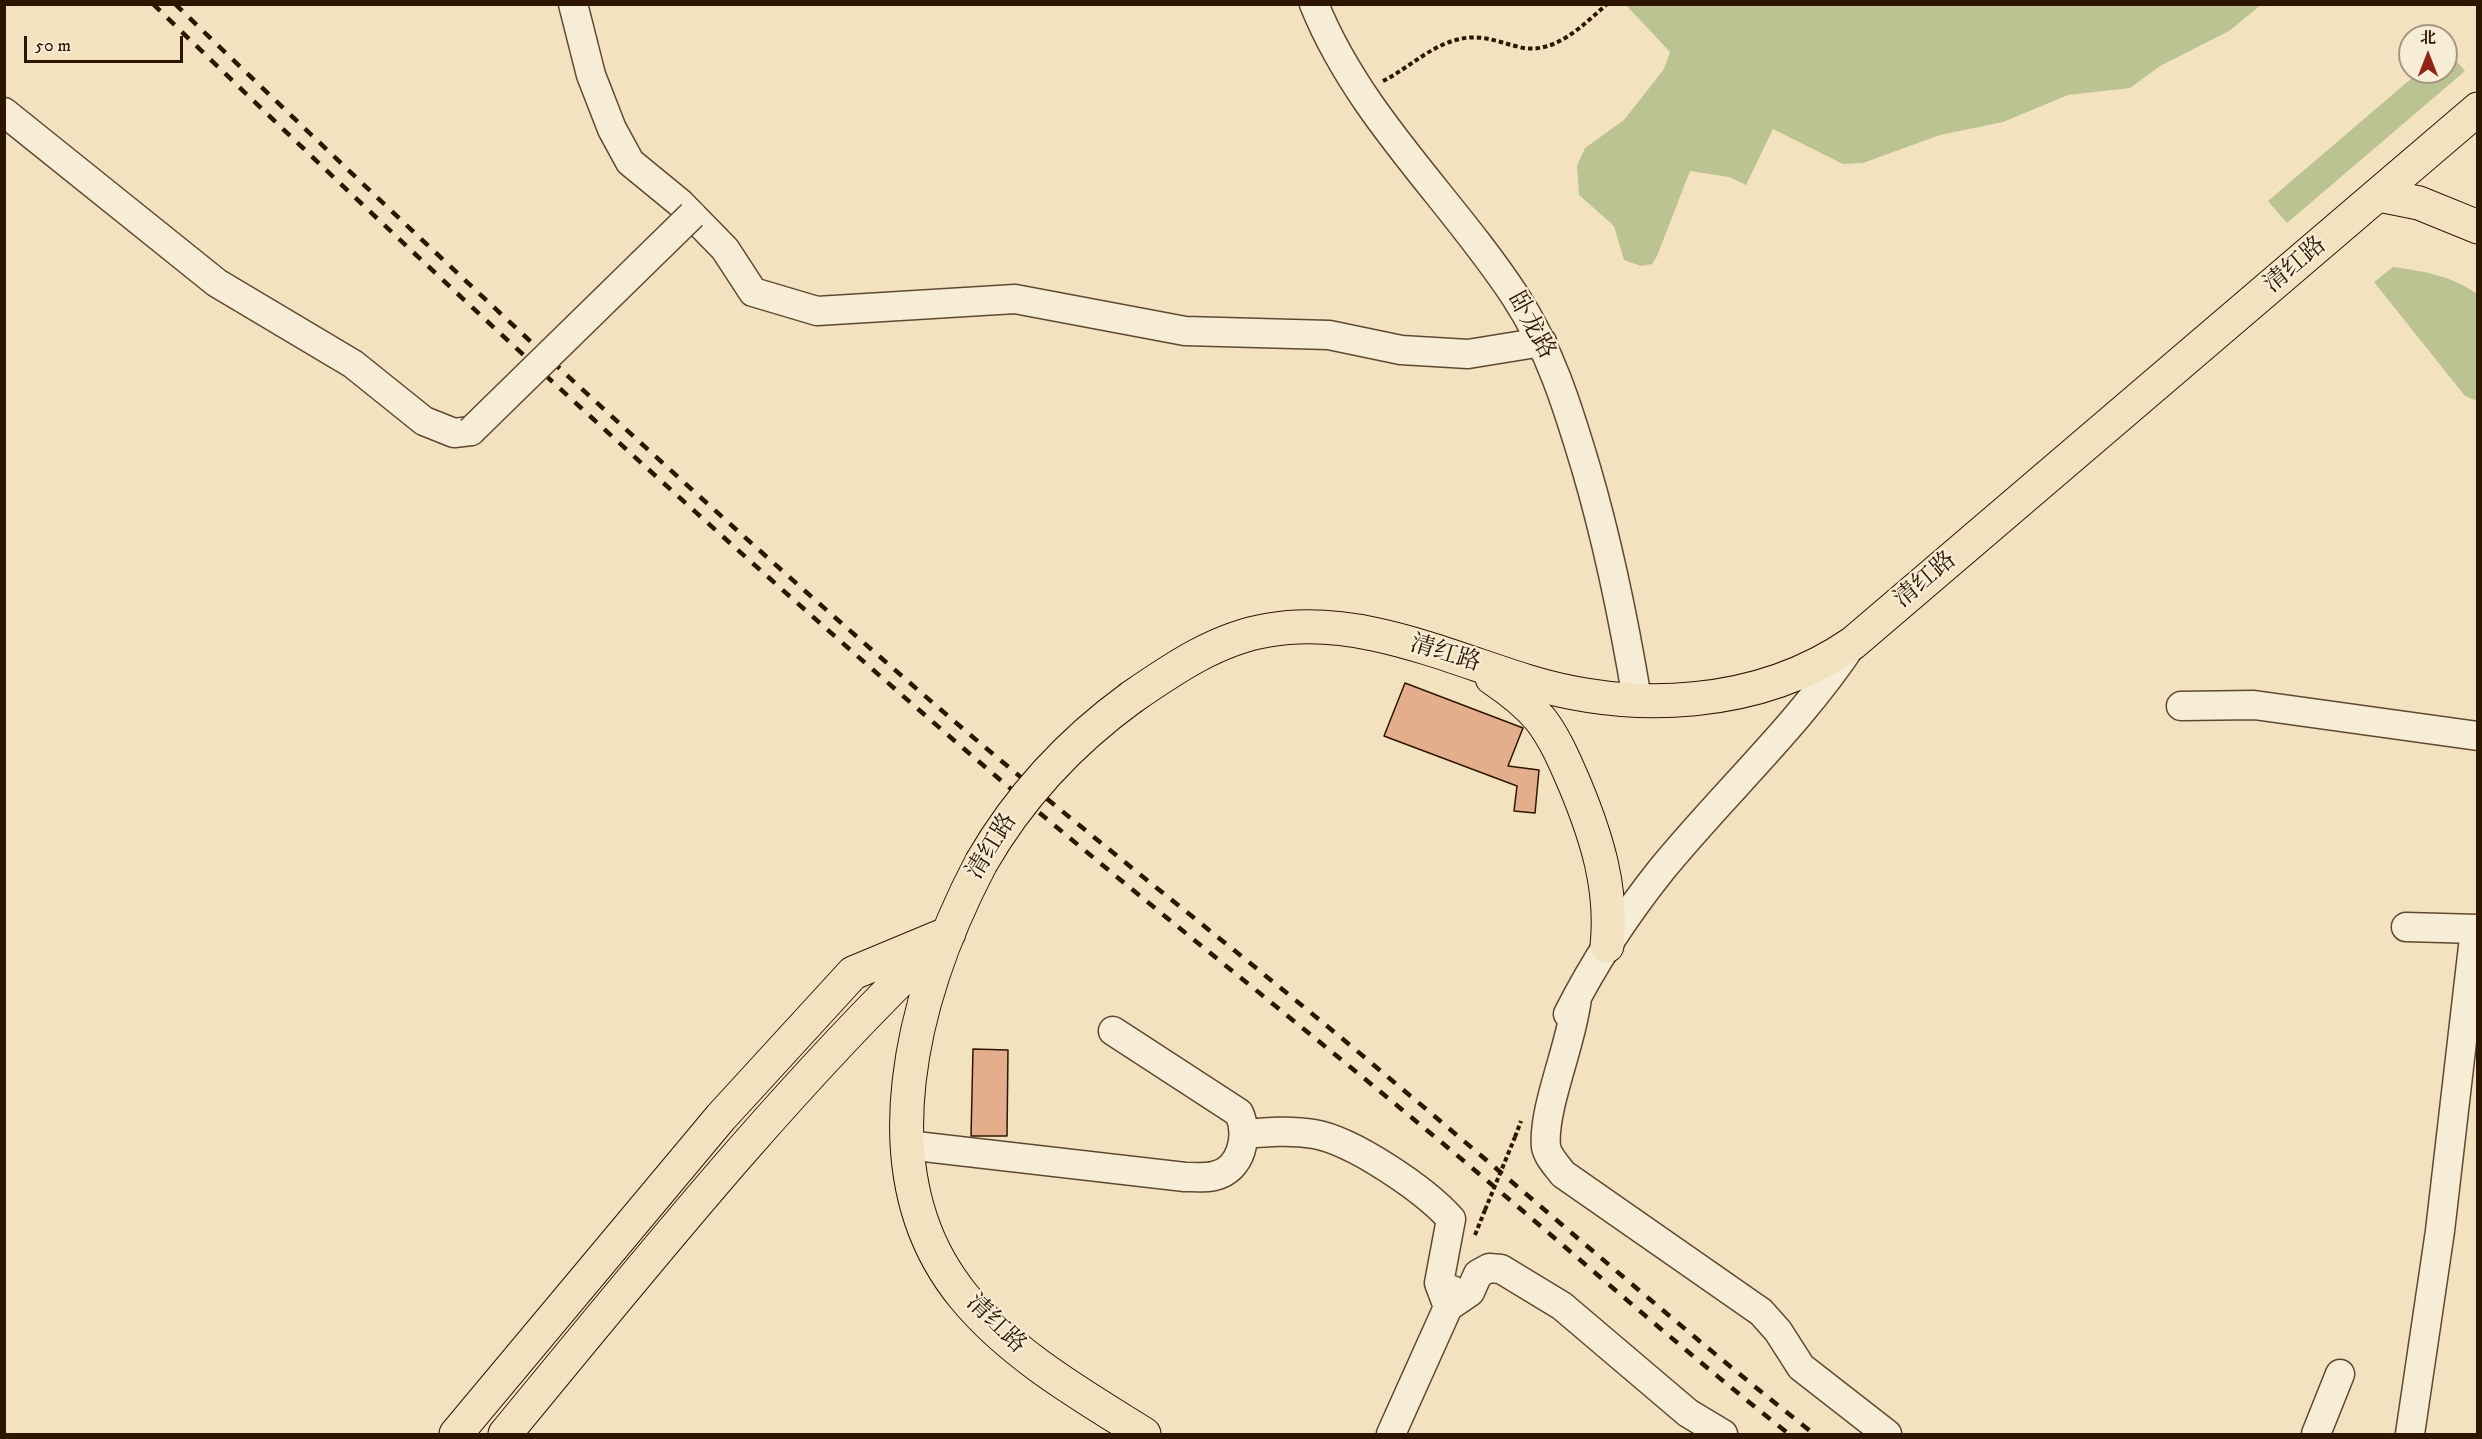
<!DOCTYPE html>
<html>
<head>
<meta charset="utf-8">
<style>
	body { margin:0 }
	#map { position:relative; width:2482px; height:1439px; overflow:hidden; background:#f3e2bf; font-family:"IM FELL DW Pica","Noto Serif SC",serif }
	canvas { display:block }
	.frame { position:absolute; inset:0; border:6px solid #2c1600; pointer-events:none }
	.north { position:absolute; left:2398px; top:24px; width:60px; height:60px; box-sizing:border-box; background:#f7ecd5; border:2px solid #a69680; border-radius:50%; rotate:0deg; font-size:16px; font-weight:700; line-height:24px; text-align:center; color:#2c1600 }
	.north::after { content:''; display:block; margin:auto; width:21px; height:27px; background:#8f2418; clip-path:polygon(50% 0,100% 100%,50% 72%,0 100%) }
	.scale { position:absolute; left:24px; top:36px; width:159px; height:27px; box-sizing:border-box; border:3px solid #2c1600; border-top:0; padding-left:8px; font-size:18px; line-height:21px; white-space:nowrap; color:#2c1600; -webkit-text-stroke:4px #f7ecd5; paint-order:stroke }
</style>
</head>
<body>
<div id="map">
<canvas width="2482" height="1439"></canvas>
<div class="frame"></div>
<div class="north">北</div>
<div class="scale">50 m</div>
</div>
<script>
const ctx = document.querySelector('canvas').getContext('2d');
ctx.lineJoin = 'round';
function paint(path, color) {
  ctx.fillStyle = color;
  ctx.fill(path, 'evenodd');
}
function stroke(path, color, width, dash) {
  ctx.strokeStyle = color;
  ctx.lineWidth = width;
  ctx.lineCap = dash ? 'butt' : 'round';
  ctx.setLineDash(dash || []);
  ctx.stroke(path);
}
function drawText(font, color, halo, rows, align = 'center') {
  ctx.font = font + ' "IM FELL DW Pica","Noto Serif SC",serif';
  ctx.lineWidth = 4.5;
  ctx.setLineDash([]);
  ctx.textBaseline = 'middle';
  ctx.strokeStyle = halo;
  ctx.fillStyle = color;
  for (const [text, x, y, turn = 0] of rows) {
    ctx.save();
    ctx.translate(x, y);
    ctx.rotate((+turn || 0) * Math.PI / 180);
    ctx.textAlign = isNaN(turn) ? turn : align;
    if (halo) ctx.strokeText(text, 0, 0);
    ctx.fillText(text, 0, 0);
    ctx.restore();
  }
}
paint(new Path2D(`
	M1626,5h635l-32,26 -69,35 -30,22 -62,7 -65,27 -63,13 -77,28 -20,1 -70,-35 -27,56 -17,-8 -39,-6 -33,85 -5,8 -11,2 -17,-6 -10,-34 -35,-31 -2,-29 8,-18 39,-28 40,-51 6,-17z
	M2446,49l19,22 -178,152 -19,-22 151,-129h27z
	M2393,267c30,4 59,9 84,27v107l-12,-5 -91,-114z`), '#bbc392');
const building = new Path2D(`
	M1405,683l118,45 -15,38 31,4 -4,43 -21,-2 3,-25 -133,-50z
	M973,1049l35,1 -1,86h-36z`);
paint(building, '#e4ad8c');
stroke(building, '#2c1600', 1.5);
const minor = new Path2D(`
	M573,4l18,71 21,54 18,33 50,41 45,46 28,43 64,19 198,-12 170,32 144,4 72,15 67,4 74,-12
	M1314,4c45,112 136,193 201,292 35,53 53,112 71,172 22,75 38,153 51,231
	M4,112l213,171 136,81 71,57 30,12 17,-2
	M2181,706l73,-1 224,31
	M2406,927l72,2
	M1577,997c-4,44 -35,112 -31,150 2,10 11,19 17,27l198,138 17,19 23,36 86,67
	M1568,1014c26,-51 58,-100 94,-145 63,-77 136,-143 191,-226
	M1244,1134c23,-2 47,-4 70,0 40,7 111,56 137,85l-12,64 9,24 22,-15 8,-18 11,-6 12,1 61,37 126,107 35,21
	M907,1145l278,32c9,0 20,1 29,-1 28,-6 35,-41 25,-63l-126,-82
	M1391,1434l57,-127 4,-17
	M2316,1434l24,-60
	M2410,1434l30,-203 35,-302`);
const major = new Path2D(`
	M2379,195l40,8 59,24
	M1492,678c18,12 35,25 49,42 15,20 24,42 34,65 22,53 38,104 32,161
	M1132,697c42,-29 86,-59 137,-67 88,-15 174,25 257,51 107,33 233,27 327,-38l625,-534
	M981,863c-67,128 -119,310 -17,434 48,58 116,97 180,137
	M456,1434l265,-317 132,-144 96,-40
	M505,1434c138,-167 274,-338 431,-489`);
stroke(minor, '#5e4930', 31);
stroke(major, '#2c1600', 35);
stroke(new Path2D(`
	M1383,81c26,-13 48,-36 77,-42 22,-5 38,3 59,8 35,9 64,-22 88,-43
	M1515,1137l6,-16
	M1475,1235l10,-25`), '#2c1600', 4, [4.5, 3]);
stroke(minor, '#f7ecd5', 28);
stroke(major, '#f3e2bf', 33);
stroke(new Path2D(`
	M153,4c257,249 518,491 788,725 159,138 326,268 488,403 121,100 237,205 360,302
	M175,4c252,243 507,483 772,711 147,126 301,243 448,368 140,117 276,238 419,351`), '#2c1600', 4.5, [10, 10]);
const minorBridge = new Path2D(`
	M471,431l221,-216`);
const majorBridge = new Path2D(`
	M981,863c38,-66 89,-121 151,-166`);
stroke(minorBridge, '#5e4930', 31, []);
stroke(majorBridge, '#2c1600', 35, []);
stroke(new Path2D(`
	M1485,1210l30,-73`), '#2c1600', 4, [4.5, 3]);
stroke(minorBridge, '#f7ecd5', 28);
stroke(majorBridge, '#f3e2bf', 33);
drawText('24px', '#2c1600', '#f7ecd5', [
	["清红路",2296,266,-40],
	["卧龙路",1530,326,61],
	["清红路",1926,581,-40],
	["清红路",1445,655,17],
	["清红路",993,847,-58],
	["清红路",995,1325,44]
]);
</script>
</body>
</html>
